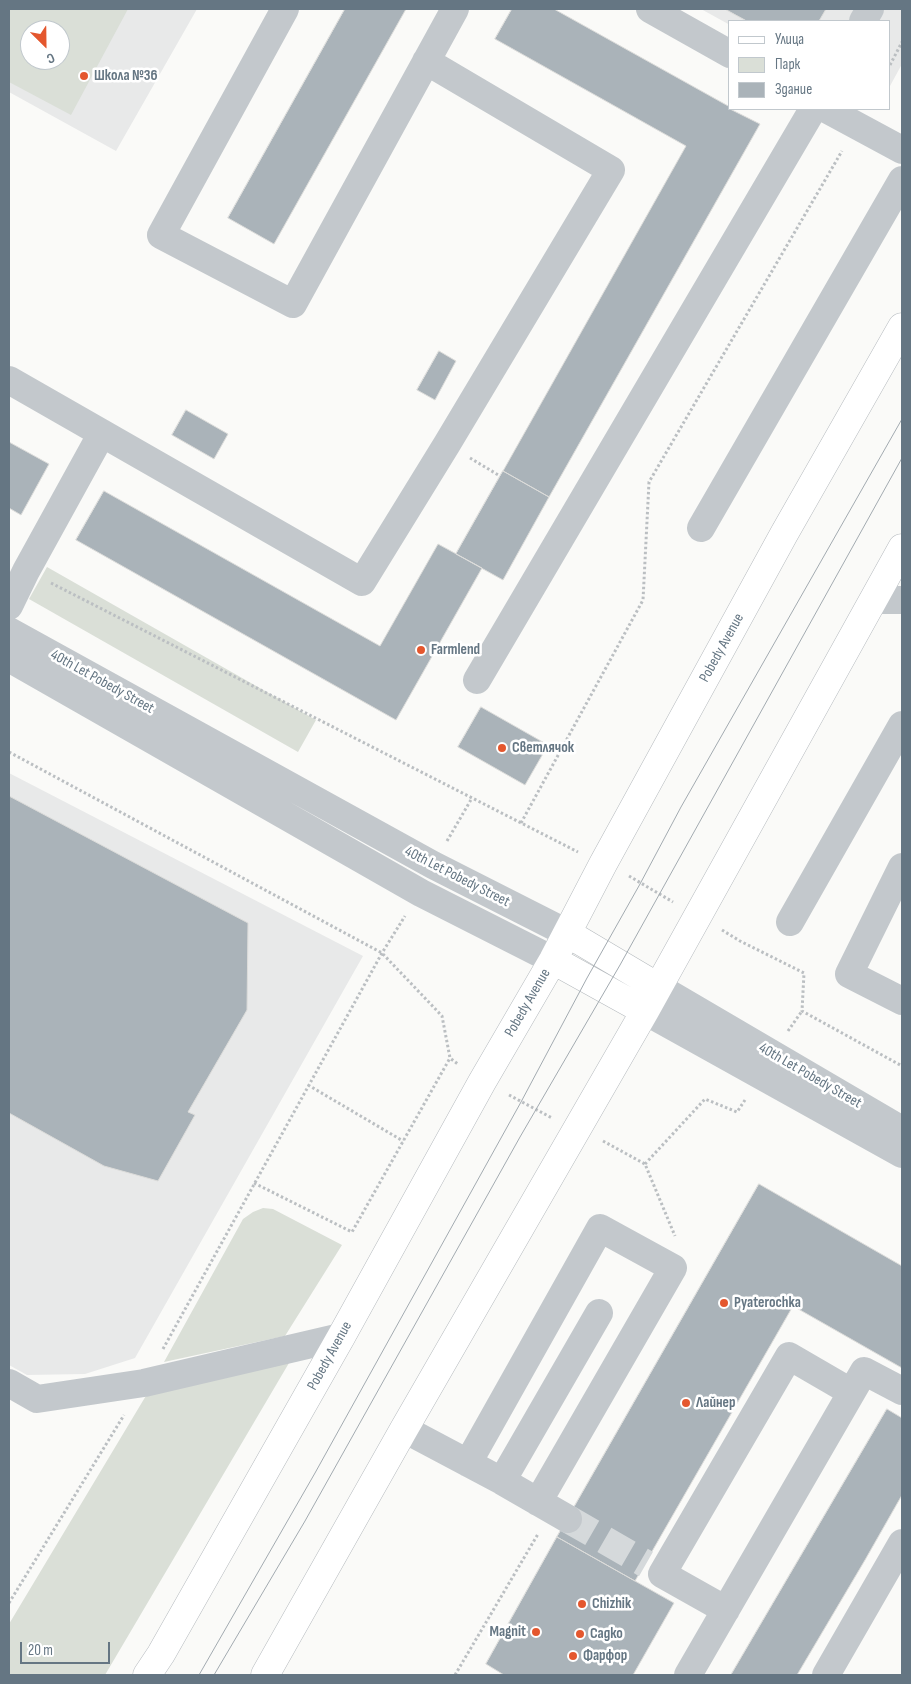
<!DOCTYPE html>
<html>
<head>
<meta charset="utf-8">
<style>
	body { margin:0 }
	#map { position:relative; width:911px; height:1684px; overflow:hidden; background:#fafaf8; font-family:"Sofia Sans Condensed",sans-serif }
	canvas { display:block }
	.frame { position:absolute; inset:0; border:10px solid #657683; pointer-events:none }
	.legend { position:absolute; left:728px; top:20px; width:162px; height:90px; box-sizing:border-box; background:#fff; border:1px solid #c1c8cd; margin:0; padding:6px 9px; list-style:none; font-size:15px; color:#657683 }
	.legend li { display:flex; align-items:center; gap:10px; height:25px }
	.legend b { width:25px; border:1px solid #c1c8cd }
	.north { position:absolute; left:20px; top:20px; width:50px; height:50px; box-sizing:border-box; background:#fff; border:1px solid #c1c8cd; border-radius:50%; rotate:157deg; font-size:14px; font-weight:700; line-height:20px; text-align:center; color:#657683 }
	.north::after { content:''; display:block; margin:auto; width:18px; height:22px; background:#e4572e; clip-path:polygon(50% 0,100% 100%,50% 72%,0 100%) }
	.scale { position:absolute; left:20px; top:1642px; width:90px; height:22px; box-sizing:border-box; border:2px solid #657683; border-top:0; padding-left:6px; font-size:15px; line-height:18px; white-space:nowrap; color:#657683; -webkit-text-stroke:4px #fff; paint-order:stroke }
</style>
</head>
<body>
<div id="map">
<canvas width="911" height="1684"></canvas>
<div class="frame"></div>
<ul class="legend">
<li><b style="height:6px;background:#fff"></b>Улица</li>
<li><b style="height:14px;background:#dadfd7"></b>Парк</li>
<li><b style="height:14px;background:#aab3b9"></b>Здание</li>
</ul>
<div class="north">С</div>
<div class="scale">20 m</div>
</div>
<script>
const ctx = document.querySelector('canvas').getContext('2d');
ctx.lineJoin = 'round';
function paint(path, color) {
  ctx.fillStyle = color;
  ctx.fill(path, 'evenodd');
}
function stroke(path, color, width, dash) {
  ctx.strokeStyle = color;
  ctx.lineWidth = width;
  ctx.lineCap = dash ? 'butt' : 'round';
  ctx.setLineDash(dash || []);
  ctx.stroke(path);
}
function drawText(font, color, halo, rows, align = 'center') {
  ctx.font = font + ' "Sofia Sans Condensed",sans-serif';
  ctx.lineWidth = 5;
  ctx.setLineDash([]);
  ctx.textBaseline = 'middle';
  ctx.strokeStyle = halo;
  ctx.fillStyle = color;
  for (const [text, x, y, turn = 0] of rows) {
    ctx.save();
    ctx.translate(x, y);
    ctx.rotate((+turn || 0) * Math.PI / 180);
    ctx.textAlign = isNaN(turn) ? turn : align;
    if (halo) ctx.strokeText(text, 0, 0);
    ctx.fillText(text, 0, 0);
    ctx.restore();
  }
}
paint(new Path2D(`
	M9,9h188l-81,142 -107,-59zM30,30h30v30h-30z
	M701,9h201v55l-12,22v-65h-160v4z
	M9,773l354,183 -228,402 -50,16 -58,1 -18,-10z`), '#e8e9e9');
paint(new Path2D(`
	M9,9h119l-57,106 -62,-33zM30,30h30v30h-30z
	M47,567l269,153 -18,32 -269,-153z
	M263,1208l10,1 69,36 -57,91 -121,26 79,-143 10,-7z
	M289,1363l-184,312h-96v-51l138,-230z`), '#dadfd7');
const building = new Path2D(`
	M345,9h61l-132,235 -46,-26z
	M512,9h42l176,98v2l30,15 -211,373 -46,-26 183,-325 -191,-107z
	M725,9h101l-7,12h-72z
	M439,351l17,10 -21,39 -18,-10z
	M186,410l42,24 -14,25 -42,-24z
	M9,442l40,22 -28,51 -12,-7z
	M503,471l46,26 -46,83 -47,-26z
	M104,491l276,155 58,-102 44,24 -86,152 -320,-180z
	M481,707l67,38 -23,40 -67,-38z
	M9,796l239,127 -1,87 -59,102 7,3 -37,66 -54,-15 -95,-53z
	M759,1184l143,82v102l-109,-62 -158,275 -78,-44z
	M887,1409l15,9v77l-37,65 -68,115h-66z
	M557,1537l117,66 -41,72h-129l-18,-11z`);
paint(building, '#aab3b9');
stroke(building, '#dcdcda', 1);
stroke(new Path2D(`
	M568,1519l78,45`), '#d5d9db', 28, [28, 14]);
const major = new Path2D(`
	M567,933l91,54
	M553,960l92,51
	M147,1675l14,-21 180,-317 141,-255 71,-122 50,-96 181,-330 118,-207
	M265,1675l139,-246 241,-418 257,-463`);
stroke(major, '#b5babe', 29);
stroke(new Path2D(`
	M890,65l12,-23
	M470,458l30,18
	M51,583l527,269
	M9,752l373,201 60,63 8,42 9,7
	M521,823l122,-223 6,-118 193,-331
	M447,841l25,-43
	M629,876l44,26
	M722,930l18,11 64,32 -2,38 100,55
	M788,1031l14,-20
	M308,1085l95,56
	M509,1095l43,23
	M603,1141l42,23 30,72
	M645,1164l60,-65 32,13 8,-12
	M254,1183l98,49 98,-174
	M163,1349l219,-396 23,-37
	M9,1603l115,-188
	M455,1675l83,-141`), '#bbbfc2', 3, [2.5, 2.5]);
stroke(new Path2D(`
	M285,9l-124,226 132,69 162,-295
	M650,9l80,45
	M863,21l7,-12
	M826,109l76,41
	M9,380l353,202 85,-138 164,-274 -185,-109
	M701,528l201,-348
	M874,600h28
	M9,606l17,-35 76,-138
	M9,631l424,234 134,68
	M9,658l412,235 132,67
	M477,680l336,-571
	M902,867l-53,107 53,27
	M790,922l112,-197
	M658,987l244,143
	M645,1011l257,143
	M9,1383l28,16 107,-16 197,-46
	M404,1429l98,52 66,38
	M468,1463l132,-235 73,40 -135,234
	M502,1481l97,-168
	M726,1610l-64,-36 127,-218 62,36
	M688,1675l176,-304 38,20
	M826,1675l76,-132`), '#c3c8cc', 28);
stroke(major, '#fff', 28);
stroke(new Path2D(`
	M199,1675l116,-202 206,-371 66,-124 53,-94 41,-77 221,-388
	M214,1675l91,-154 215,-384 100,-172 282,-507`), '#a2aab0', 1);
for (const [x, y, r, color] of [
	[84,76,5,"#e4572e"],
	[421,650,5,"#e4572e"],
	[502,748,5,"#e4572e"],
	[724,1303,5,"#e4572e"],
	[686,1403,5,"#e4572e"],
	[582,1604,5,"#e4572e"],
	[536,1632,5,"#e4572e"],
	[580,1634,5,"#e4572e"],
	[573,1656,5,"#e4572e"]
]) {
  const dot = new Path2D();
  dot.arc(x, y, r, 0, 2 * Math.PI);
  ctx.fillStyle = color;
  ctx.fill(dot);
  stroke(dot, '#fff', 2);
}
drawText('bold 15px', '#657683', '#fff', [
	["Школа №36",94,76],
	["Farmlend",431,650],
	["Светлячок",512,748],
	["Pyaterochka",734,1303],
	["Лайнер",696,1403],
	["Chizhik",592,1604],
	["Magnit",526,1632,"right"],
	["Садко",590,1634],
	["Фарфор",583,1656]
], 'left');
drawText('15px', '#657683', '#fff', [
	["Pobedy Avenue",722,648,-61],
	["40th Let Pobedy Street",102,682,29],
	["40th Let Pobedy Street",457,877,27],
	["Pobedy Avenue",528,1003,-60],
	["40th Let Pobedy Street",810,1076,30],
	["Pobedy Avenue",330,1356,-61]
]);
</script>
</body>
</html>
